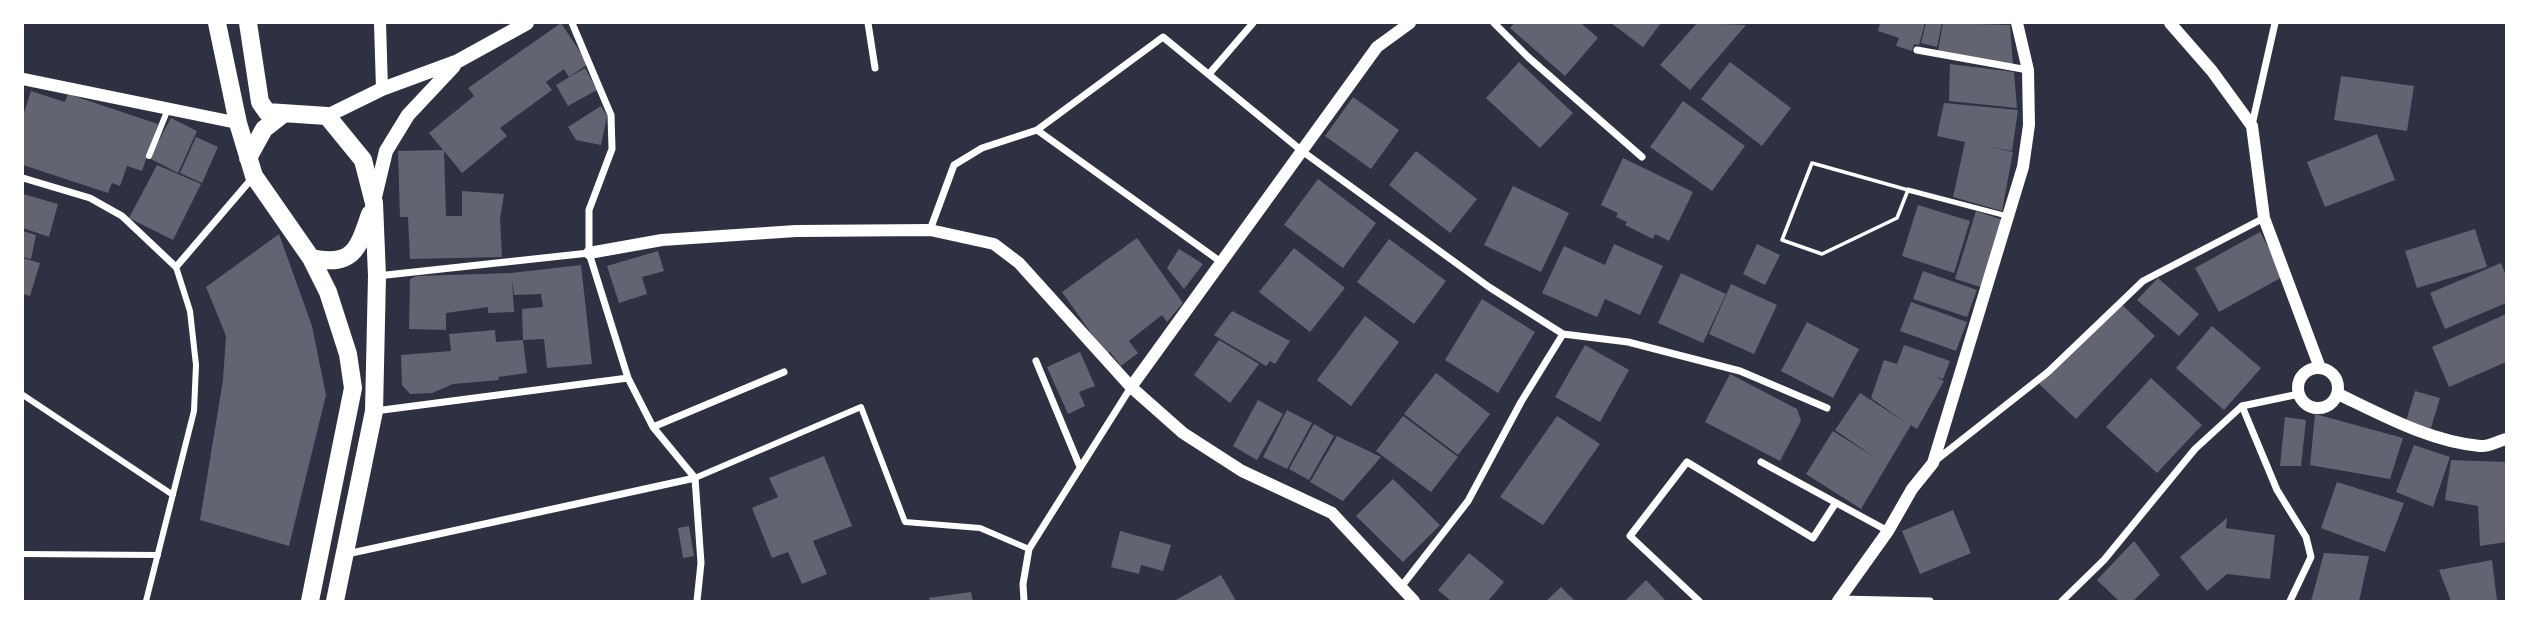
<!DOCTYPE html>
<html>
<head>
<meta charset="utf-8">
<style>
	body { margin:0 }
	#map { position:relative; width:2529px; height:624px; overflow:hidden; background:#2d3142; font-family:"Source Sans 3",sans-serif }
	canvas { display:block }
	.frame { position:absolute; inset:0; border:24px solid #fff; pointer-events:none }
</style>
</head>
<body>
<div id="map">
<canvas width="2529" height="624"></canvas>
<div class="frame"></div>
</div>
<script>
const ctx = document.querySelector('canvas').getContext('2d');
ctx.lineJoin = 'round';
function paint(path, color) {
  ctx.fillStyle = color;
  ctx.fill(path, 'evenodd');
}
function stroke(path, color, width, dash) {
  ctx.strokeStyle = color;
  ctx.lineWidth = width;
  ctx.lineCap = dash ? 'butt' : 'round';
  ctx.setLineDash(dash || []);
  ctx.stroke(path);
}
paint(new Path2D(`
	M561,23l27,41 -19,13 -5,-8 -18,13 6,8 -52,38 7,8 -45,37 -18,-22 2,65h16v-25l42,3 -4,25 2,38 -92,2 -2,-42h-8l-2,-66 45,-1 -14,-17 45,-37 -6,-8z
	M1514,23h67l17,15 -33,38 -55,-48z
	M1611,23h50l-18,24z
	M1697,23l49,2 -56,65 -30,-25z
	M1880,23h45l-6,22 -5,-1 -2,7 -16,-5 3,-8 -21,-7z
	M1926,23h16l-5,24 -16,-4z
	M1943,23l67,2 3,40 -75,-15z
	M1519,62l54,51 -33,35 -54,-50z
	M1730,62l61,46 -29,38 -61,-47z
	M1950,64l64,8 3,36 -68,-7z
	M585,68l12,22 -29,16 -12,-21z
	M2341,76l73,10 -7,45 -73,-11z
	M31,91l34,11 3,-8 90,30 -16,47 -15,-5 -7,20 -8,-3 -4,10 -85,-28v-49z
	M1353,97l46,33 -28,39 -46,-33z
	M1683,101l62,45 -33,45 -62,-44z
	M1944,103l74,7 -6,41 -23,-4 24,5 -11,59 -49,-14 12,-55 -28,-6z
	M601,106l6,10 -6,29 -25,-5 -8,-13z
	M171,118l26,13 -19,42 -29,-15z
	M2377,134l18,46 -70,27 -18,-45z
	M196,137l22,10 -16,36 -22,-10z
	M1416,151l61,48 -27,34 -61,-48z
	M1623,158l70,34 -24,49 -14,-7 -2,5 -28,-14 2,-3 -11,-5 2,-4 -17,-8z
	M157,165l44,19 -28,56 -44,-22z
	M1318,179l58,44 -33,45 -59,-43z
	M1513,186l56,27 -28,59 -57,-27z
	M23,194l35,10 -9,33 -26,-9z
	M1918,205l52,16 -16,52 -52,-17z
	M1976,211l27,9 -22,67 -26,-8z
	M2475,229l12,38 -70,21 -12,-37z
	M23,231l13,4 -5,24 -8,-2z
	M2260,232l24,44 -65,36 -24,-44z
	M279,234l33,92 14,69 -37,151 -89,-26 23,-140 3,-44 -20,-49z
	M1137,238l46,65 -16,19 -5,-7 -33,26 9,12 -17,13 -11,-14 -4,2 -44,-62z
	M1389,239l57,42 -32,43 -57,-42z
	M1614,244l49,22 -23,49 -35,-16 -8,18 -55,-24 22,-47 41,19z
	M1757,244l23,11 -15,30 -22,-11z
	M1294,248l51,40 -35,44 -51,-40z
	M1179,249l24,15 -19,25 -17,-21z
	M658,251l6,20 -22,6 5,17 -28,9 -12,-37z
	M23,258l17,5 -10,33 -7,-2z
	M2501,263l5,13v27l-61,26 -15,-36z
	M581,265l11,99 -45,4 -3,-29 -21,1 -1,-31 21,-2 -2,-13 -27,1 -2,-16 2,33 -26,1v-6l-42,6v17l-37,-1 1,-50 7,-3 94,-3z
	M1923,271l54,19 -10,27 -54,-18z
	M1681,273l45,21 -23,49 -45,-20z
	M2158,278l41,36 -20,22 -42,-36z
	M1731,284l46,21 -23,49 -45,-20z
	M1482,299l53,33 -37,61 -53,-33z
	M2118,301l37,35 -79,83 -37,-35z
	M1911,302l56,20 -11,29 -56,-20z
	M1232,311l58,30 -15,23 -5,-3 -4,5 -52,-31z
	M2506,314v48l-57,25 -17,-40z
	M1365,316l34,26 -48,64 -34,-26z
	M1807,322l52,27 -26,49 -52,-27z
	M2212,326l49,42 -37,42 -48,-42z
	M495,330l1,12 27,-2 4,33 -29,4 1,3 -46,4 -21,9 -22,1 -8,-9 -1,-30 50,-4 -2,-17z
	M1219,340l40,24 -29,39 -36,-28z
	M1585,345l44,25 -29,52 -45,-25z
	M1904,345l46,16 -7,18 -7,-2 8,4 -27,48 -6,-4 -50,84 -55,-35 27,-43 41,26 -39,-27 25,-37 45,29 -34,-24 13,-38 13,4z
	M1080,352l15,34 -16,6 6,14 -17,8 -21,-47z
	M1436,373l54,41 -32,41 -54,-41z
	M1730,374l67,35 4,12 -21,40 -75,-39z
	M2151,378l51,47 -45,48 -51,-46z
	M2415,391l25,7 -9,30 -25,-7z
	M1258,400l25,14 -26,46 -24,-14z
	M1287,410l25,13 -25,46 -24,-12z
	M2315,414l88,24 -13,41 -80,-14z
	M1403,416l55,41 -27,35 -55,-41z
	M1557,416l43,28 -57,81 -43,-28z
	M2285,417l21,3 -5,46h-21z
	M1314,424l20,12 -25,44 -20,-11z
	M1337,436l44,21 -38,44 -33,-19z
	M2414,445l36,12 -17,50 -37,-15z
	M824,456l28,70 -39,15 14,33 -25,10 -14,-32 -16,6 -20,-50 26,-11 -9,-19z
	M2451,460l55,2v80l-26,4 -2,-40 -33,-6z
	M1393,479l47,46 -37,37 -47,-46z
	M2337,482l67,21 -19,49 -64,-24z
	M1953,510l18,43 -51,21 -18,-43z
	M2227,518l-1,10 49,7 -5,44 -43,-5 -20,17 -27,-34z
	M689,526l5,30 -11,2 -5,-30z
	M1120,531l51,14 -8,26 -22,-6 -2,9 -28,-7z
	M2134,541l26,34 -27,26h-14l-22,-21z
	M1469,553l35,29 -16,19h-37l-13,-11z
	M2324,553l45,3 -10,45h-48z
	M2492,560l5,41h-46l-12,-31z
	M1221,575l15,26h-62z
	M1646,580l20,21h-41z
	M1561,587l14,14h-29z
	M971,592l2,9h-43l-1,-3z`), '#626471');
stroke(new Path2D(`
	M1812,163l96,27 -11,28 -75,36 -40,-14z`), '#fff', 3.5);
stroke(new Path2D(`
	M1908,190l99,26`), '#fff', 5);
stroke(new Path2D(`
	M149,156l19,-47
	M23,395l150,100
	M695,478l166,-71 44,115 75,6 49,21
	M23,554l135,1
	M146,601l48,-190 2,-46 -6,-54 -14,-44`), '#fff', 6);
stroke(new Path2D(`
	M572,23l39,92 1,34 -23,61v43l39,125 25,49 42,51 6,85 -4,38
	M868,23l7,45
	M1494,23l34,34 114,100
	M1917,50l111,20
	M1209,74l44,-51
	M2252,125l23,-102
	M1037,130l184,132
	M23,178l67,20 32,18 54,51 78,-91
	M930,230l24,-65 28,-17 55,-18 126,-93 139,114 187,136 74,47 65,8 112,29 87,37
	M377,276l212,-23
	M1036,361l44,106
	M2242,406l35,84 29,47 5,20 -21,44
	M375,411l253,-33
	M653,427l131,-55
	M1935,461l113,-89 95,-91 121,-63
	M1761,462l127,69
	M347,554l348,-76
	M1401,587l67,-86 53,-99 42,-68
	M1840,599l90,2
	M1024,601l-1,-17 6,-35 102,-162
	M1699,601l-69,-65 57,-74 126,76 22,-34
	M2062,601l42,-41 91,-111 47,-43 57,-12`), '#fff', 7);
stroke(new Path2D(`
	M380,23l2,66
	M2170,23l42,48 40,55 12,92 56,150
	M23,79l215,44
	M589,253l73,-13 134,-9 134,-1 64,14 25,19 112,124 52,46 59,38 90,42 82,88
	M2298 388a20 20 0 1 1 40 0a20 20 0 1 1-40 0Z
	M1131,387l246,-340 33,-24
	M2338,394c44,21 93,48 142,52 9,1 18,-5 26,-7
	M1838,601l50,-70 24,-42 21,-26 90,-296 6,-42 -1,-55 -11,-47`), '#fff', 12);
stroke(new Path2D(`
	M327,116l55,-27 76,-28 69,-38
	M374,201l12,-50 22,-36 46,-49`), '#fff', 14);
stroke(new Path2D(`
	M217,23l21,100 16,53 57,82 17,34 20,62 5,34 -43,213
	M248,23l12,79 7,10 60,4 36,44 11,43 3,73 -3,135 -39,190
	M248,158l16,-29 18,-14
	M311,258c42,9 47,-8 59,-44`), '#fff', 18);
</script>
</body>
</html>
